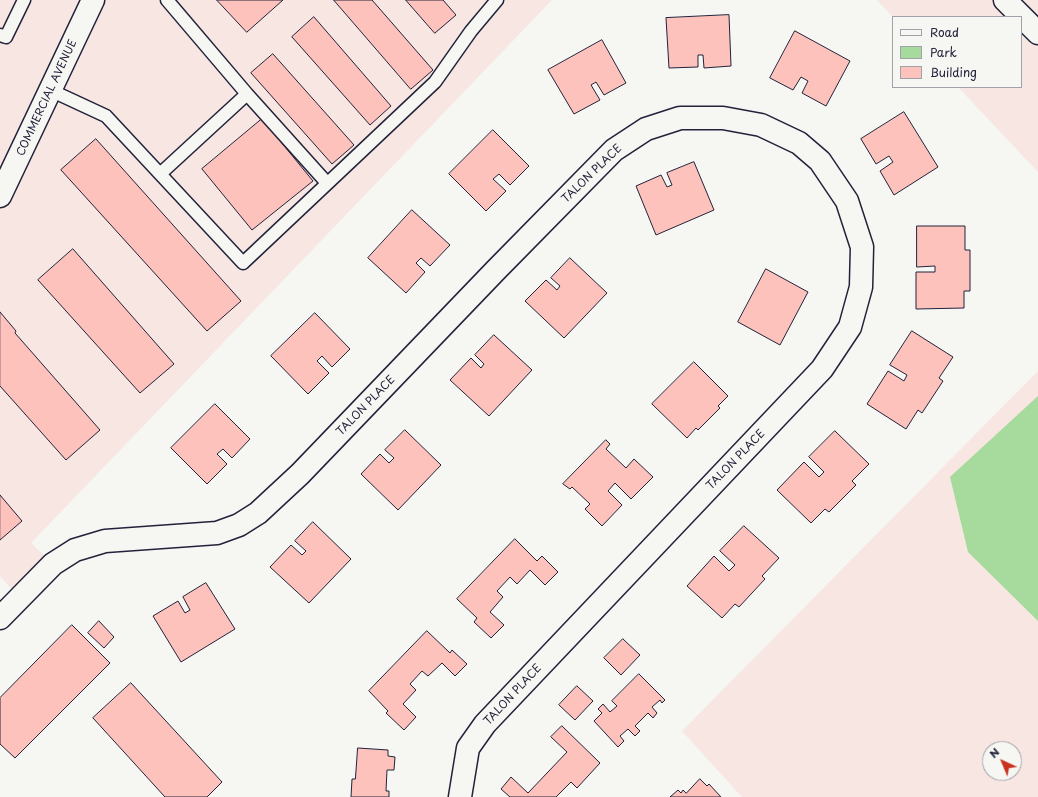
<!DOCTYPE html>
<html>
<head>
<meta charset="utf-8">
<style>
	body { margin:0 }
	#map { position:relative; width:1038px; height:797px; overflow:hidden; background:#f6f6f2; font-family:"Playpen Sans",sans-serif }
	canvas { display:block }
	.legend { position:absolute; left:892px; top:16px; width:130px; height:72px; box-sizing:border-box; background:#f6f6f2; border:1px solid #a1a1a9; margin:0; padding:5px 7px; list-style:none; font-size:12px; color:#22223b }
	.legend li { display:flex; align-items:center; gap:8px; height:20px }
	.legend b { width:20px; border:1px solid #a1a1a9 }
	.north { position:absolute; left:982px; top:741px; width:40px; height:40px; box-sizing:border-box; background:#f6f6f2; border:1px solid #a1a1a9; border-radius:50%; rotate:316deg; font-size:11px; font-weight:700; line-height:16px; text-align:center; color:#22223b }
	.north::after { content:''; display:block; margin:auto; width:14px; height:18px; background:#c8321e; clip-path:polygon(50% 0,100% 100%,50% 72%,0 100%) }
</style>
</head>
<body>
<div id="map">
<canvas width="1038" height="797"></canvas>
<ul class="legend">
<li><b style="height:5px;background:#f6f6f2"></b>Road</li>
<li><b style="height:11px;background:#a6db9d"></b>Park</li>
<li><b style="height:11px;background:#fec2bc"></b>Building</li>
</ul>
<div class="north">N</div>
</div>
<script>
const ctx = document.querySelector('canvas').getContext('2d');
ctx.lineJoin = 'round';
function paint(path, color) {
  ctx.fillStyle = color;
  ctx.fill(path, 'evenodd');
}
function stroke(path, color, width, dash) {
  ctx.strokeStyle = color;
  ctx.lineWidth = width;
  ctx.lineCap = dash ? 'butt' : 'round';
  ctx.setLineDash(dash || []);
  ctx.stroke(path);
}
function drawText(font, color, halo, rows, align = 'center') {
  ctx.font = font + ' "Playpen Sans",sans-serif';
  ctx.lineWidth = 3;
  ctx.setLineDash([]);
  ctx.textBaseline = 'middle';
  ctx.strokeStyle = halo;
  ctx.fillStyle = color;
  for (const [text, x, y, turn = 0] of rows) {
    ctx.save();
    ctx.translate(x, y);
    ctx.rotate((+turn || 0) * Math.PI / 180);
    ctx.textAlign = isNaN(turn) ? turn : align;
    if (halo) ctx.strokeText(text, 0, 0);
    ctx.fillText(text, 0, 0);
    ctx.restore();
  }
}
paint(new Path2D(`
	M0,0h552l-521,543 22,21 -34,34 -19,-22z
	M877,0h161v172l-80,-85h63v-70h-128z
	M1038,371v426h-296l-60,-66zM990,749h24v24h-24z`), '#f8e6e2');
paint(new Path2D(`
	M1038,396v225l-70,-69 -18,-75z`), '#a6db9d');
const building = new Path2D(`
	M217,0h66l-36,32z
	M334,0h38l61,70 -22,19z
	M406,0h37l13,15 -21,18z
	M729,15l2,51 -27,2 -1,-13h-5v12l-29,1 -3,-50z
	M314,17l77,89 -21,19 -78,-88z
	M795,31l55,30 -24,45 -24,-13 6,-12 -7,-4 -8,13 -23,-12z
	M602,40l24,43 -22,12 -8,-13 -5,3 9,15 -26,14 -26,-44z
	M273,54l81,91 -22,19 -81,-91z
	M904,112l34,55 -44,28 -14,-24 13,-9 -4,-6 -13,8 -15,-25z
	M262,119l51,62 -61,49 -50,-61z
	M493,130l36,36 -19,19 -11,-11 -6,5 13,12 -20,20 -37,-37z
	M96,139l145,162 -34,30 -146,-161z
	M694,162l20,48 -58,25 -20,-49 25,-11 6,12 5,-2 -5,-12z
	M412,210l38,35 -20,21 -9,-8 -5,5 9,9 -19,21 -38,-35z
	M917,226h48v24h5v41h-6v17l-48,1v-37h19v-6l-18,1z
	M73,249l101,115 -34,29 -102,-113z
	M570,258l37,35 -43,45 -39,-37 21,-21 11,10 3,-4 -9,-8z
	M766,269l42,23 -28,53 -42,-23z
	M0,312l16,19 -1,2 85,97 -34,30 -66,-74z
	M315,313l35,36 -18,18 -10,-11 -5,5 12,12 -21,21 -37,-38z
	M912,331l41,26 -14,21 4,3 -21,32 -4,-3 -12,19 -39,-25 21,-33 16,10 3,-6 -17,-10z
	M494,335l38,35 -43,46 -39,-36 21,-22 10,10 3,-4 -9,-9z
	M694,362l34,34 -10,10 2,2 -22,22 -2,-2 -9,10 -35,-34z
	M215,404l35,35 -18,19 -9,-9 -6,5 10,10 -20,20 -36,-36z
	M405,430l36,35 -43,45 -37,-36 19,-20 9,9 5,-5 -9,-8z
	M835,431l34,33 -17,17 4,4 -27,27 -4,-3 -14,14 -34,-33 27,-28 15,15 5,-5 -15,-15z
	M606,440l4,4 -4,5 20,19 8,-9 19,18 -22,22 -16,-16 -7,8 14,14 -20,21 -17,-17 5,-5 -18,-17 -2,2 -7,-5z
	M0,495l22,26 -22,19z
	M313,522l38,37 -42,44 -39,-36 21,-22 11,10 4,-4 -11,-10z
	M744,526l35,32 -17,18 3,3 -26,28 -4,-3 -13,14 -35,-32 27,-30 15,15 6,-6 -15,-14z
	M515,539l22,22 5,-5 16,16 -13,13 -15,-15 -13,14 -7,-7 -13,14 6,6 -13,15 14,13 -13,13 -17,-16 3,-4 -20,-19z
	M206,583l29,46 -54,33 -28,-46 25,-15 7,12 5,-3 -7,-13z
	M99,621l15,16 -10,11 -16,-15z
	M72,625l38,38 -95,95 -15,-14v-46z
	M427,631l23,22 2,-3 15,14 -12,12 -13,-13 -14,13 -6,-5 -12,13 6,6 -13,14 13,13 -12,13 -18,-17 2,-2 -19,-20z
	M623,639l17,16 -19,20 -17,-17z
	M639,674l26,26 -3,3 -2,-3 -8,7 5,6 -4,5 -5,-5 -13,13 5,5 -5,5 -7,-7 -8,7 4,5 -6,6 -24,-26 8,-8 -4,-4 5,-5 7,8 7,-6 -5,-5z
	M131,683l91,99 -15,15h-42l-72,-79z
	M577,686l16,15 -18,19 -16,-15z
	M562,726l38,37 -23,25 -6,-6 -15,15h-46l-9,-8 10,-12 17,16 39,-41 -16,-15z
	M358,748l30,2v6l7,1 -1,13h-7l-1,21h3v6h-38l1,-18h3z
	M700,779l7,7 2,-2 12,13h-51l8,-7 3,3 2,-3 3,3z`);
paint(building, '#fec2bc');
stroke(building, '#22223b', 1);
const lane = new Path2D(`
	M0,35l6,2 18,-37
	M50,90l56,26 137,147 192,-181 36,-51 26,-31
	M247,94l80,89
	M160,174l87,-80 -80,-94`);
const street = new Path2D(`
	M1005,0l33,33
	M0,196l93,-196
	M0,618l53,-54 22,-14 30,-9 112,-8 22,-8 19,-12 42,-39 196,-204 118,-120 32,-21 34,-11h43l38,7 38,18 21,18 27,40 15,46 -1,40 -11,40 -28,42 -337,355 -17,24 -8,49`);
stroke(lane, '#22223b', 15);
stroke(street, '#22223b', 25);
stroke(lane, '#f6f6f2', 12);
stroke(street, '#f6f6f2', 22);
drawText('11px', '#22223b', '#f6f6f2', [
	["COMMERCIAL AVENUE",47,98,-65],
	["TALON PLACE",592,174,-44],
	["TALON PLACE",366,406,-46],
	["TALON PLACE",736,460,-46],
	["TALON PLACE",513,695,-47]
]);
</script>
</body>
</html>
